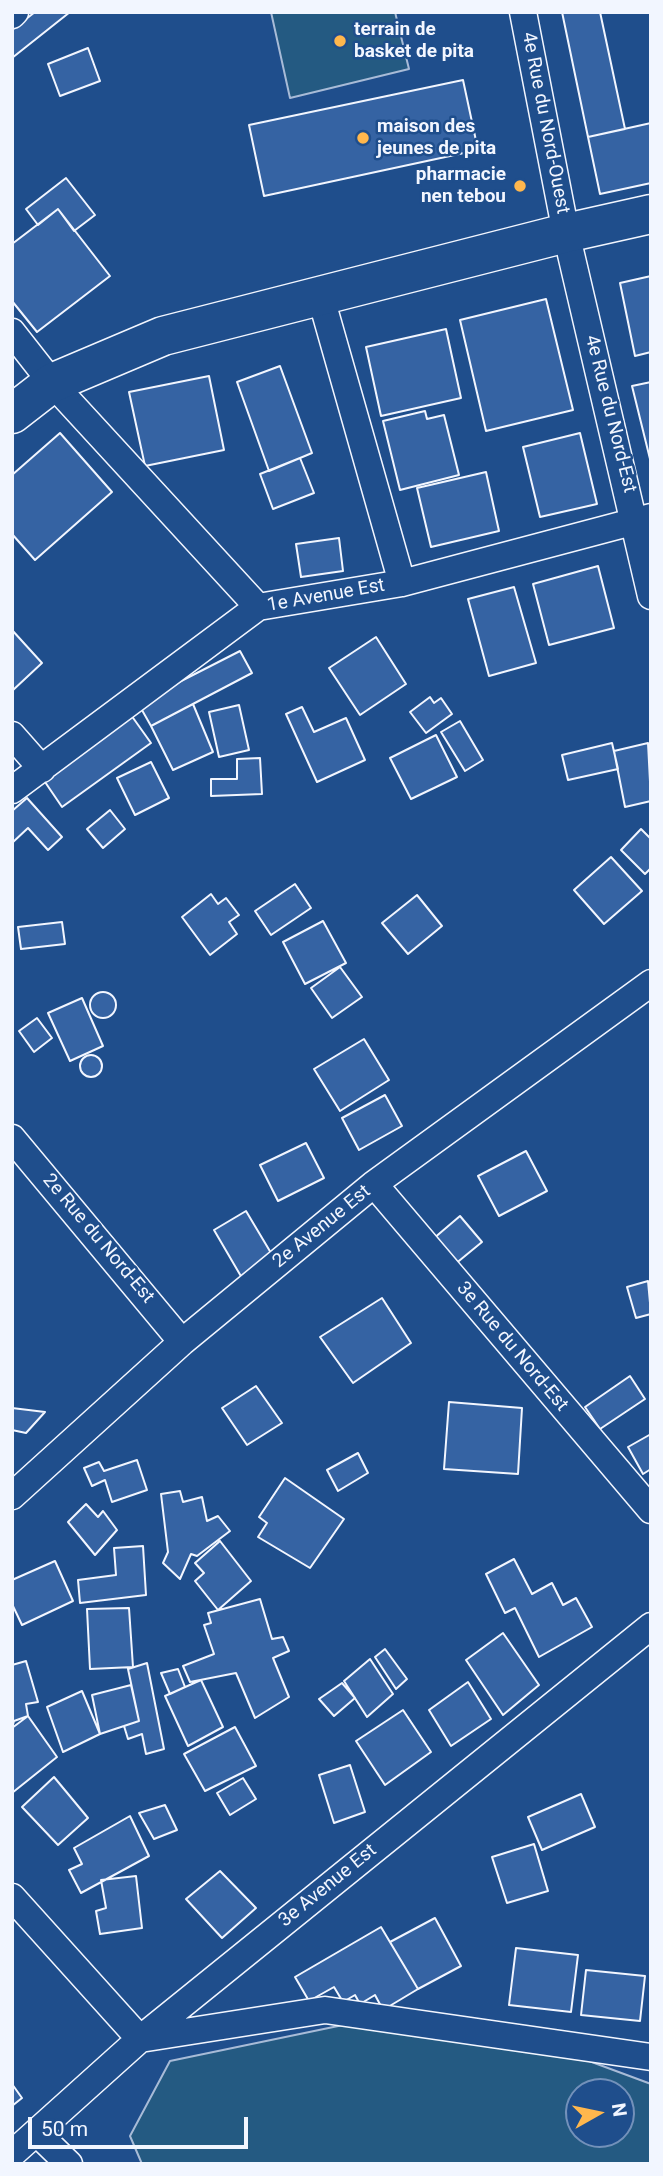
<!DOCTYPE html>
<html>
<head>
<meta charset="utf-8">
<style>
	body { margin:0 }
	#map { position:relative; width:663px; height:2176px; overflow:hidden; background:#1f4e8c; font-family:Roboto,sans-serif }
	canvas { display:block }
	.frame { position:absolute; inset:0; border:14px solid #f2f6ff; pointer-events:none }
	.north { position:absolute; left:565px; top:2078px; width:70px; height:70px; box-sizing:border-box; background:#1f4e8c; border:2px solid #7391ba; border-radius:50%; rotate:81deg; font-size:19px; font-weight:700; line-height:28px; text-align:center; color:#f2f6ff }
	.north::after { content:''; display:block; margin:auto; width:24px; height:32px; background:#ffb74d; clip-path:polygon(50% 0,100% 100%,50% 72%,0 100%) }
	.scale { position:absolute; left:28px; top:2117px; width:220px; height:32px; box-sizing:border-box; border:4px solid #f2f6ff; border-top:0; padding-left:9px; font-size:21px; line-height:24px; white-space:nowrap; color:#f2f6ff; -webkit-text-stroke:5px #1f4e8c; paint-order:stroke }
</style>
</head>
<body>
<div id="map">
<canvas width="663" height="2176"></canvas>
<div class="frame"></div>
<div class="north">N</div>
<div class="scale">50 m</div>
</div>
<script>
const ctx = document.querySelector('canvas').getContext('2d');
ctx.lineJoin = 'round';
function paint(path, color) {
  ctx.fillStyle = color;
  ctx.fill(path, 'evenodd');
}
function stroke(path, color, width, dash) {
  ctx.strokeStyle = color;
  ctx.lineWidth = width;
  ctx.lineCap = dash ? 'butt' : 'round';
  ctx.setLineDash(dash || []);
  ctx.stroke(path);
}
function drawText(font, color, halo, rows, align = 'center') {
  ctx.font = font + ' Roboto,sans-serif';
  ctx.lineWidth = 5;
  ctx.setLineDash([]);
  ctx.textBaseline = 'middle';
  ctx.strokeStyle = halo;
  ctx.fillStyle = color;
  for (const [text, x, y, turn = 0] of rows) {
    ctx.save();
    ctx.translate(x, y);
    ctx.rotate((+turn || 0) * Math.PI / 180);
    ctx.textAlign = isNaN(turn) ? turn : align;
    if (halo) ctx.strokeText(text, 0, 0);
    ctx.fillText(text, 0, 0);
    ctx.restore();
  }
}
const green = new Path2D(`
	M271,12h124l14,57 -119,29z
	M343,2025l246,36 62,23v80h-509l-12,-28 40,-75zM579,2092h42v42h-42z`);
paint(green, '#245a82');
stroke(green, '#a8bbd7', 2);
const building = new Path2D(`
	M35,12h35l-58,46v-28z
	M562,12h38l25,117 -37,8z
	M88,48l12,33 -40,15 -12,-32z
	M463,80l15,70 -214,46 -15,-71z
	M651,123v60l-51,11 -12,-57z
	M66,178l29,37 -21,16 -16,-22 -20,16 -12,-16z
	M58,209l52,67 -73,56 -25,-31v-57z
	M651,276v76l-16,4 -15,-73z
	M546,299l27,111 -87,21 -26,-111z
	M446,329l15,69 -80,18 -15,-69z
	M280,366l32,87 -43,18 -32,-89z
	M209,376l15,74 -79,16 -16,-74z
	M651,382v81l-19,-77z
	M425,411l2,8 17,-4 15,60 -59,15 -17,-69z
	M60,433l52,59 -77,68 -23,-26v-59z
	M580,433l17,71 -57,13 -17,-70z
	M300,458l14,35 -41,16 -13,-35z
	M486,472l13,59 -68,16 -14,-59z
	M339,538l4,33 -42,6 -5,-33z
	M598,566l16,62 -65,17 -16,-61z
	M514,587l22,76 -47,13 -21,-77z
	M12,630l30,33 -30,28z
	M376,637l30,47 -46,31 -31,-47z
	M240,651l12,22 -101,53 -13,-23z
	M430,697l4,6 7,-5 11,16 -26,19 -16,-21z
	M193,704l20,48 -40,18 -22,-44z
	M239,705l10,45 -30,7 -10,-45z
	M302,707l12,25 32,-14 19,42 -48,22 -31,-68z
	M131,715l20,28 -89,64 -19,-28z
	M460,721l23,39 -18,11 -24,-39z
	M436,735l21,42 -46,22 -21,-41z
	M612,743l6,26 -50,11 -6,-25z
	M648,743l3,58 -26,6 -11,-56z
	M260,758l2,36 -51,2v-17h26v-20z
	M151,762l18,36 -34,17 -18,-37z
	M27,798l35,39 -14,13 -20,-22 -16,15v-32z
	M110,810l15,19 -22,19 -16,-19z
	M641,829l10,10v29l-6,6 -24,-24z
	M611,857l31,34 -38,33 -30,-34z
	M295,884l16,24 -40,27 -16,-24z
	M211,894l7,10 8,-6 13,17 -10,7 8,12 -27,21 -28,-38z
	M417,895l25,31 -34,28 -26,-31z
	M323,921l23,42 -41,21 -22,-42z
	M62,922l3,22 -44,5 -3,-22z
	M340,967l22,30 -30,21 -21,-30z
	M90 1005a13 13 0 1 1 26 0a13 13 0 1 1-26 0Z
	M82,998l21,48 -33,15 -22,-48z
	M37,1018l15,20 -18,14 -15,-21z
	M364,1039l25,41 -49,31 -26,-42z
	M80 1066a11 11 0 1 1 22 0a11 11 0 1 1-22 0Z
	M385,1095l17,31 -43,24 -17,-32z
	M306,1143l18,35 -46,23 -18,-36z
	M526,1151l21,40 -48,25 -21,-40z
	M246,1211l28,47 -32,20 -28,-48z
	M460,1216l22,26 -28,23 -21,-26z
	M648,1281l3,33 -15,4 -9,-31z
	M382,1298l29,45 -58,40 -33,-46z
	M630,1376l15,23 -45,30 -15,-22z
	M256,1386l26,37 -35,22 -25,-37z
	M449,1402l73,6 -4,66 -74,-5z
	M12,1408l33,4 -19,21 -14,-3z
	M651,1434v35l-8,5 -15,-27z
	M358,1453l10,20 -30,18 -11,-21z
	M137,1460l10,30 -35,12 -7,-22 -13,6 -8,-18 15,-6 5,9z
	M285,1478l59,41 -34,49 -52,-31 9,-14 -8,-6z
	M180,1491l3,11 19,-5 5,24 11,-5 12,15 -33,25 -6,-2 -11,25 -17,-16 5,-11 -7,-58z
	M86,1504l12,13 5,-6 14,19 -22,25 -27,-33z
	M220,1541l31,40 -33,29 -23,-29 9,-8 -9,-10z
	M143,1546l3,49 -66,8 -2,-23 38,-5 -2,-27z
	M514,1559l18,35 20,-11 11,22 13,-7 16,29 -53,30 -24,-49 -10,5 -19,-39z
	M55,1561l18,40 -51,24 -10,-21v-24z
	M260,1599l12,40 11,-2 6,14 -16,7 16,39 -34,21 -19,-45 -46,9 -7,-16 31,-12 -10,-29 7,-2 -3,-10z
	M129,1608l4,59 -43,2 -3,-60z
	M503,1633l36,52 -36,30 -37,-55z
	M385,1649l22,30 -11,10 -21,-32z
	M370,1659l23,35 -26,23 -23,-36z
	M26,1661l12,41 -12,2 2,12 -14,5 -2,7v-63z
	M147,1663l17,86 -18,5 -4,-20 -14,5 -4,-13 15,-5 -11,-52z
	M178,1669l7,18 -15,7 -9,-21z
	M201,1680l22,47 -35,19 -23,-50z
	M468,1682l23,37 -40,27 -22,-36z
	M342,1683l13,15 -21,18 -15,-17z
	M131,1685l8,36 -39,13 -8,-39z
	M82,1691l18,43 -37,18 -16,-45z
	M403,1710l28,42 -46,33 -29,-44z
	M28,1716l29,41 -45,36v-65z
	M235,1727l21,39 -51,25 -21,-37z
	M350,1765l15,47 -31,11 -15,-48z
	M54,1777l34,41 -30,27 -36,-38z
	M243,1778l13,21 -26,16 -13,-22z
	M581,1794l14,33 -53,23 -14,-33z
	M165,1805l12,25 -23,9 -15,-26z
	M130,1816l19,40 -68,37 -12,-23 13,-6 -8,-16z
	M534,1844l14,47 -41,12 -15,-46z
	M220,1871l36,37 -34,30 -36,-39z
	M136,1876l6,52 -42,6 -4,-23 10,-3 -5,-28z
	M435,1918l26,48 -43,23 -28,-47z
	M381,1927l37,62 -35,21 -8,-15 -15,9 -5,-9 -12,7 -9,-15 -25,14 -14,-24z
	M516,1948l62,7 -7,57 -62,-7z
	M586,1970l59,6 -5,45 -59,-6z
	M12,2084l10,14 -10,8z`);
paint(building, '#3563a3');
stroke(building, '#f2f6ff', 2);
const street = new Path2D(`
	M523,12l43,221 85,363
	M12,15l3,-3
	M321,298l81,285
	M12,332l40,51 206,224
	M12,735l30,34
	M12,790l246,-183 144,-24 249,-66
	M12,1138l170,204
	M374,1184l277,326
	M12,1496l170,-154 192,-158 277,-201
	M12,1897l128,142 185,-29 326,47
	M37,2133l32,31
	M12,2154l128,-115 511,-413`);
const highway = new Path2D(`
	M12,414l40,-31 111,-47 403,-103 85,-19`);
stroke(street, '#f2f6ff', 29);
stroke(highway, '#f2f6ff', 41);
stroke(street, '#1f4e8c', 26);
stroke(highway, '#1f4e8c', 38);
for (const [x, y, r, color] of [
	[340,41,7,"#ffb74d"],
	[363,138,7,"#ffb74d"],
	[520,186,7,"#ffb74d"]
]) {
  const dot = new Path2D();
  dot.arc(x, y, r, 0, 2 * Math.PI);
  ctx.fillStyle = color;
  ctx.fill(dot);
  stroke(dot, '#1f4e8c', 2.5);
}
drawText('bold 19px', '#f2f6ff', '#1f4e8c', [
	["terrain de",354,30],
	["basket de pita",354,52],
	["maison des",377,127],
	["jeunes de pita",377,149],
	["pharmacie",506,175,"right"],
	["nen tebou",506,197,"right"]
], 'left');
drawText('19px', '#f2f6ff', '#1f4e8c', [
	["4e Rue du Nord-Ouest",545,123,79],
	["4e Rue du Nord-Est",610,414,76],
	["1e Avenue Est",326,596,-10],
	["2e Avenue Est",322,1227,-39],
	["2e Rue du Nord-Est",98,1239,50],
	["3e Rue du Nord-Est",512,1347,50],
	["3e Avenue Est",328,1886,-39]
]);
</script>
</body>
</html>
